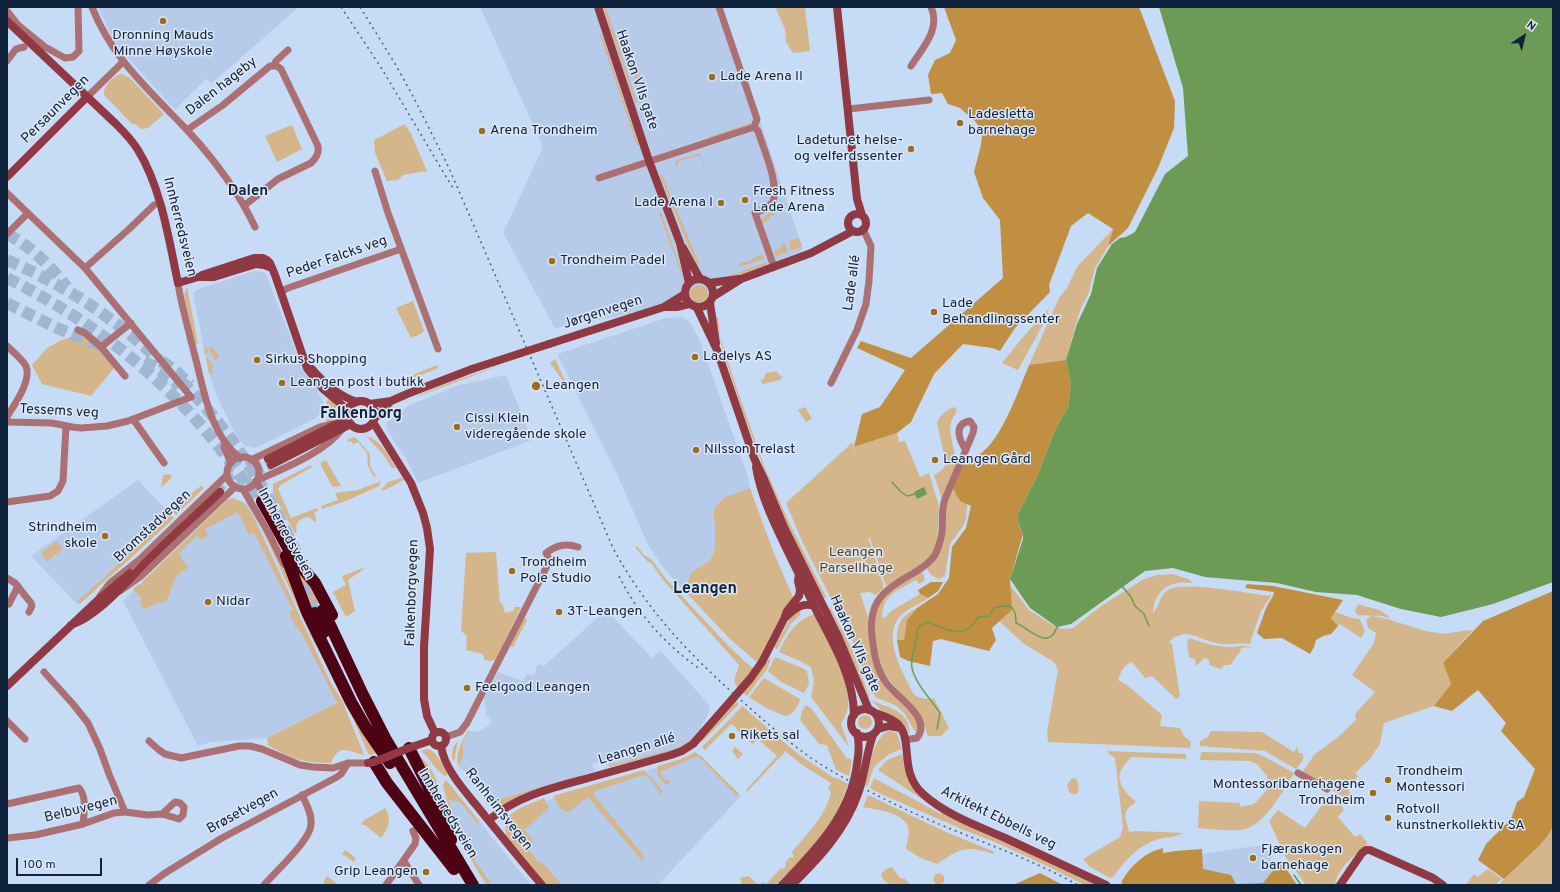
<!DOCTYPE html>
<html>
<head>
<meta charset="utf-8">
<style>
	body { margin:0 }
	#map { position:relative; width:1560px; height:892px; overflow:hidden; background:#c6dbf6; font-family:Overpass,sans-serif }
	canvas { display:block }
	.frame { position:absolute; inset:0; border:8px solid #0f223b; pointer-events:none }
	.north { position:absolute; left:1504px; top:16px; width:40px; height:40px; -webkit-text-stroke:3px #dde7f5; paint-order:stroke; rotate:35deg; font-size:11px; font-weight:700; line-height:16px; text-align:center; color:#0f223b }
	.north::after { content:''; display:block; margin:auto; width:14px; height:18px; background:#0f223b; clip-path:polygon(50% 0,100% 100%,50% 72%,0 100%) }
	.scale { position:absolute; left:16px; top:858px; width:86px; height:18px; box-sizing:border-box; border:2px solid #0f223b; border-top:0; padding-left:5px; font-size:12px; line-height:14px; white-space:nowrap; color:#0f223b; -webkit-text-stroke:3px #dde7f5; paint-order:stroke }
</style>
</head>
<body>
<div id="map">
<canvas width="1560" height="892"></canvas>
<div class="frame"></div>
<div class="north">N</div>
<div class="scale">100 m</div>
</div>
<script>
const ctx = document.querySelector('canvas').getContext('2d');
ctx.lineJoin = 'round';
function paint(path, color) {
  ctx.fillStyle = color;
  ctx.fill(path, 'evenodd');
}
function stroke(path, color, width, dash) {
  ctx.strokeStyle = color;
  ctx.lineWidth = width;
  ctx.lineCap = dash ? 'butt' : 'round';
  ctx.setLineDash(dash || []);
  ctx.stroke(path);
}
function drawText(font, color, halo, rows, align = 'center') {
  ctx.font = font + ' Overpass,sans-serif';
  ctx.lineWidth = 3;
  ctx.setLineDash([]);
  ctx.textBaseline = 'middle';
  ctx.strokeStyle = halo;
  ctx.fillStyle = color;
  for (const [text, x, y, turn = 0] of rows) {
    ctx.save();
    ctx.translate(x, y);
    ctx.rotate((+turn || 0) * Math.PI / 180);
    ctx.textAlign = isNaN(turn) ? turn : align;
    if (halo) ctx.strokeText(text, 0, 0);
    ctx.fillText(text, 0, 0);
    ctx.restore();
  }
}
paint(new Path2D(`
	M98,7h201l-87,76 -6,-4 -31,31 -54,-60 -9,-13z
	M480,7h242l81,243 -62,29 -64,21 -13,7 -109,21 -52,-95 40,-86z
	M254,271l9,1 3,2 36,93 16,25 7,14v3l-11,10 -56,28 -4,1 -10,-3 -7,-7 -20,-42 -8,-23 -16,-80 6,-4z
	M681,317l9,5 10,19 47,133 3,14 -25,9 -12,16 2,10v25l-2,6 -3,6 -19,13 -5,14h-3l-5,-3 -16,-18 -14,-21 -31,-71 -59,-118v-2l108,-36z
	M506,375l26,65 -114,43 -11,-23 -19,-28 -2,-9 22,-17 51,-21z
	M138,480l34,36 -94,89 -47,-49z
	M228,500l20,3 92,199 -73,36 -56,4 -13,4 -75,-145z
	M606,610l46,48 9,-7 49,55 -3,11 -8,13 -8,9 -13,9 -68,18 -10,-4 -5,1 -3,2 3,6 -98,29 -13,-1 -16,-21 -4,-7 -6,-5 5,-9v-15l7,-11 3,1 2,-1 4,1 13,-9 -6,-9 -2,-15 14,-27 25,9 3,-6 3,-1 5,1 4,-11 6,2z
	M696,753l45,43 -83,89h-99l-50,-53 34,-30 148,-45z
	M446,780l66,82 19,23h-44l-18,-29 -16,-33 -5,-15 -5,-24z
	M1268,844l8,41h-118l44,-31z`), '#b5cbe9');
paint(new Path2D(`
	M603,7h3l31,95 -2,1z
	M775,7h30l5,44 -17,2 -7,-11 -1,-13z
	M602,34l37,112h-2l-37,-111z
	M637,70l8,20 -5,2 -7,-21z
	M122,74l8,4 33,35v2l-15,13 -6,1 -7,-5h-3l-28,-29c-1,-9 10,-20 18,-21z
	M753,122l-2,2 -40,14 -2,-1z
	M405,124l6,10 16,37 -24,4 -5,5 -11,1 -12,-28 -1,-13z
	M292,125l10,24 -25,13 -12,-26z
	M700,153l6,18h-1l-5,-16 -23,7 1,4 -2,1 -1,-6z
	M662,175l38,90 -2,1 -7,-14 -31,-76z
	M773,210l2,5 -6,1 1,4 -7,3 1,5 -1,1 -2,-10z
	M661,212l21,60 -1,1 -22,-60z
	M1113,229l-5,17 -13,22 -6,24 -10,21 -13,47 -37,5 30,-67 8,-10 10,-21z
	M783,238l5,14 -12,4 -2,-4 9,-7z
	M799,238l3,8 -11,5 -2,-10z
	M763,254l1,5 -29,9 4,-2 2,-4h4l7,-2 1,-2z
	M767,262l-2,4 -29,10 -13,2z
	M690 294a9 9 0 1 1 18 0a9 9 0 1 1-18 0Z
	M187,287l11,57 -3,1 -11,-50z
	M413,301l11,30 -3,3 -10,4 -15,-30z
	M1049,308l-3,11 -28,51 -16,-7 21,-26z
	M718,317l2,19 17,53 28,79 23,52 38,77 -1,1h-1l-34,-65 -21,-52 -25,-65 -21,-65 -7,-33z
	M81,334l13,9 21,24 -24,29 -49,-12 -10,-19 15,-17 15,-8z
	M203,344l6,7 -4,4 9,12 -3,2 2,3 -3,3 -1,-2z
	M210,346l5,4 4,7 -4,4 -6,-12z
	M555,359l15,32 -20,-28z
	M504,364l-85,32v-1l35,-14z
	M437,365l1,3 -31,13 -9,2 -4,-4 4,-1 2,2z
	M777,371l1,3 5,3 -3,3 -18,4 -1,-4 3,-1 2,-6z
	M329,399l9,7 -10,8 -2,-1 2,-7 -2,-4z
	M805,407l7,12 -6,3 -8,-12z
	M955,407l2,3 -6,12 -1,8 6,32v5l-13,35 -9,-27 8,-5 4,-6 -9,-41c2,-7 10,-14 18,-16z
	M341,409l2,5 -2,5 -14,4 -1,-3z
	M897,433l2,9 6,-1 15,36 9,-4 10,33 -2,37 -5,13 -7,7 -39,23 -16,-48 -2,-1 15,46v6l-7,6 -7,-3 -9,1 8,23 1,16 14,52 31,32 4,8 -1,8 -3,-2 -10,-17 -9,-8 -18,-7 -6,-6 -16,-46 -53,-105 -16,-38 67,-61 2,18 -1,-13z
	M354,437l3,2 13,15v12l6,10 -2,1 -6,-11 -1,-13 -9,-11 -5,2 -2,-3 -3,1 -1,-2z
	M367,437c14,2 22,20 29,31h-4l-10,-15z
	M326,460l15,26 -6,1 -3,-1 -11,-20v-4z
	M311,465l1,2 -31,18 -3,4 13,29 26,-10 1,3 -4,2 3,8 -1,-1 -1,2 -6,-5c-9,1 -15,6 -12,15l-2,1 -22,-39v-10z
	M170,474l2,3 -11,11 2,-13z
	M402,478l2,2c-9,4 -13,8 -22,11v-2l6,-7z
	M381,481l-2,5 -33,15 -24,8 -1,-3 17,-6 -3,-7 23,-3z
	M201,486l3,2 -28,27 -4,-4 12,-10 2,-4z
	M952,487l8,13 7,4 -1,15 -3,7 -13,18 -5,32 -7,3 -7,-4 -4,-6 8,-9 10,-52z
	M750,488l23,63 20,46 -9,12 -26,54 -28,-24 -52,-55 5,3h3l5,-14 19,-13 3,-6 2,-6v-25l-2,-10 2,-6 10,-10z
	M269,494l41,74 -1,1 -43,-74z
	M233,498c13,5 14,8 21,20l75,162 13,20 22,55c-15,-3 -25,-13 -33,8 -26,0 -41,-4 -63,-18l-1,-7 70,-35 -36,-71 -6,-6 -6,-14 4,-2 -39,-77 -5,2 -11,-23 -33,17 3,7 -7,4 -4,-4 -18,17 3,4 -1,2 8,8 -13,9 -9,24 -2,2 -8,1 -14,7 -3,-9 1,-3 -8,-9 6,-5 2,1 2,-3v-1l84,-81z
	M170,514l4,4c-31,30 -63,57 -94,86l-3,-3 15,-12 -1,-1 11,-8z
	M258,520l30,54 30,70 -3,1z
	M57,541l6,8 -16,12 -6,-8z
	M637,546l7,9 7,4 15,20 55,59 23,23 9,7 -15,21 -4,-8 5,-16 -76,-85 -12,-17 -4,-2 -12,-14z
	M496,552l4,51h2l3,10 9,-2v-4h7l-25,52 -5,2 -7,-1 -1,-6 -17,-4 1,-14 -6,-5 5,-78z
	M296,568l26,33 -13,6z
	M363,568l1,1 -16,11 7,31 -9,6 -13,-25 13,-7 -4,-9z
	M922,571l3,9 -6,4 -3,-4c-17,10 -34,14 -34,38l4,-1 5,-6 29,-17 8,4c-11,8 -26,12 -32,24 -9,19 3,44 12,61 2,4 4,10 8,13 5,3 13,3 18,2l15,30 -8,8h-13l-6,-16 -39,-48 -7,-27 -3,-21 5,-20 11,-13z
	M1173,574l15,5 5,4c-22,-3 -39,6 -40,30 6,-7 7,-18 15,-23 14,-10 84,4 103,6l-10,15 -10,29v4c-12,-2 -24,2 -35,-1 -18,-4 -31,-17 -47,-1l3,2 8,53 -4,2 -24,-23 -7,2 -13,-16c-9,3 -11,10 -14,18l9,5 35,30 -2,11 20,2 4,8 7,6 -1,6 -142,-6 -1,-10 11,-62 -4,-8 -30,-18 -25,-23 12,-11 -1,-25 19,25 22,14 11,5 11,-1 28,-22 43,-27 13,-4z
	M1358,604l21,6 10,6v2l-7,-2 -25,-1 -2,-4z
	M830,607l22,42 18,50c16,10 38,8 40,35l-7,-11 -22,-13 -13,-13 -30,-71 -9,-17z
	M917,608l-9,11 -4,21h-7c0,-17 4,-24 20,-32z
	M800,610l1,3 -1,2 -9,9 -14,25 -3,-2 18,-31z
	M1335,612l17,6 8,1 5,12 -4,7 -21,-14 -2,2 -7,-8z
	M814,614c11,21 38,70 34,93 -1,6 -4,12 -7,17l8,23 -38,-50 3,-16 -3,-14 -11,-6 -21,-9c9,-19 15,-30 35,-38z
	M1371,616c23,2 44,15 67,17 11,2 23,-3 35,-3l-30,33 8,21 -17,22 -50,17 -4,21 -11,16 -14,13 3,3 -10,12 2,5 -3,6 -44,-26v-2l12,-17 22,-16 19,-18 -1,-6 20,-22 -23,-17 22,-32 2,-10 -8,-5 -2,-8z
	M523,618l4,2 -14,27 -4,-1z
	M1189,638c14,5 27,9 42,9 8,0 15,-4 21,2l-5,-2 -6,1 -1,4 -10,13h-6l-3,4 -12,-4 1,-2 -2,-4 -4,-1 -8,8 -1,-7 -6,-2 -2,-13z
	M775,657l25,10 7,4 2,13 -5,9 -23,-11 -13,-11z
	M770,658l1,1 -4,10 -20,27 -5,-4z
	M764,678l36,21c-1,7 -8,17 -15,17l-19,-8 -17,-11z
	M339,686l37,67 -4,2 -4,-1 -1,-3z
	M735,700l4,4 -37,38 -1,-3z
	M806,705l6,4 35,50 2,-1 3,3 -3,15 -13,-6 -9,-25 -8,-1 -19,-24 2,-9z
	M742,706l56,48 36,24h3l11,6c-5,14 -11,30 -20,42 -14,22 -34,41 -52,59h-15l2,-3 3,2 15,-16 3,1 2,-3 -1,-3 5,-6 4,1 -2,-6c15,-18 34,-36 39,-60l-3,-4 3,-5 -30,-19 -16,-13 -3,5 -2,1 -33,35 -1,-2 31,-34 -19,-17 -5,5 -8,-6 1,-1 -2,-2 -1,1 -7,-7 1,-1 -6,-4 -26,26 -3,-3 33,-33v-1l5,-4z
	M858 722a7 7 0 1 1 14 0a7 7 0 1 1-14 0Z
	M701,728l2,1 -14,13 -10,7 -69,18 -3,-1 71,-18 13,-9z
	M468,731h2l-7,11v15l-5,9c-3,-13 4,-25 10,-35z
	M888,731l9,2 5,16 -13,5 -15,13 -7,20 -2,-1c4,-16 7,-47 23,-55z
	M1211,731l51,1 32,20 3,-5 2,6h3c4,6 -2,11 -6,16l-31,-18 -65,-5v-5l8,-4z
	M458,741l-4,21c-4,-7 -2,-15 4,-21z
	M735,747l8,7 -5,5 -6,-8z
	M427,749c10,2 16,16 21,25l-3,2c-10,-6 -15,-18 -24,-25z
	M1106,751l80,3v5l-55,-2c-4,5 -9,10 -11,16 -3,11 8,23 16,28 -2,4 -7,5 -9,9 -5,7 1,14 2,22l7,-1 48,2c-8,4 -16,4 -25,6 -20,6 -33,20 -45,37l-4,2 -20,-11 -7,-8 37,-22 3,-10 -8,-69z
	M695,752l6,4 38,38 -3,1 -38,-39 -38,16 4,7 7,3 -1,2h-5l-8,-9 1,-9 23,-7z
	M1201,752l54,1 10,4 29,16c-11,17 -28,51 -49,56 -13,3 -33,0 -47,-1l1,-27 41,2v4l14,-3 13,-14 2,-7 -2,-7 -10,-12 -7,-3 -50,-1z
	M902,754c4,27 9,33 29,51l-53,-35 9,-10z
	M418,755c18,14 21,32 25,54z
	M644,770l19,21 -4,4 -1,-1 2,-2 -13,-16 -4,-1 -48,16 -1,4 50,61 -2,5 -54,-64 -18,14 -4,1 -6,-4 -7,-12z
	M594,771l-75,25 -21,13 -4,1 -10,-10h13z
	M874,778l67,36 1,-1 120,54 35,18h-12l-40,-20 -48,-22 -33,-13 -83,-36 -11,-6z
	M1072,778l5,1c1,6 3,10 0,15h-4l-4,-2 -2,-7z
	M446,780l34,42 -2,2 -18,-22 -11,-2 7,23 20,35 -2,2 16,22 -4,2c-22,-34 -35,-60 -43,-100z
	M1330,794l11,11 3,5 -6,7 17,20 5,-3 7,8v3c-13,11 -29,22 -32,40h-29l-21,-29 -16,-35 9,-11 27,18z
	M868,795l78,37 49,20 -2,2c-28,-9 -32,-6 -56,10l-16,-6 -15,-9c1,-6 4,-17 2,-22 -6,-16 -32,-17 -45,-20z
	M544,798l5,10 -25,22 9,10 -7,7 12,14 5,2 19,22h-15l-42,-51 1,-1 -1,-11c4,-12 28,-19 39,-24z
	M385,808c7,10 4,20 -4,30l-16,-13h-4l2,-4z
	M1553,826v59h-54c16,-20 43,-36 54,-59z
	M345,850l11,8 -2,4 -12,-8z
	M892,867l8,11 5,1 6,6c-11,0 -27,3 -30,-11l5,-5z
	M1488,869l14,10 -7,6h-29l8,-11 4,3z
	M933.5 879a5.5 5.5 0 1 1 11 0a5.5 5.5 0 1 1-11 0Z
	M327,876l12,9h-13l-3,-2z
	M749,876l9,9h-16l-2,-7z`), '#d5b68a');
paint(new Path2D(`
	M944,7h195l36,94 -1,27 -16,40 -30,60 -20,18 5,-17 -25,-16 -17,13 -22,59 1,7 -35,36 -15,23 -8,-3 -29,-4 -29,30 -23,48 -14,11 -43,14 8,-33 18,-7 25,-37 -48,-22 4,-7 50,17 92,-80 -3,-58 -17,-22 -9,-26 6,-23 2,-11 -2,-10 -5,-7 -15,-13 -12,-4 -6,-11 -11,1 -3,-19 7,-15 15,-7 6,-13z
	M1066,360l5,24 -3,23 -13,23 -18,47 -19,37v9l5,11 -13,45 2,31 -20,18 4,12 -7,11 -48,-12 -8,2 -3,25 -22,-5 -8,-4 -3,-17h7l3,-20 10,-12 21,-14 11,-16 3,-31 14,-19 5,-22 -11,-5 -8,-14 11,-27c5,-1 13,-2 17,-6 21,-13 40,-67 49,-89z
	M931,582h12l-5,9 -10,7 -8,-4 -2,-4z
	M1247,584l26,2 70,14 -12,18 7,8 -7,8 -8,2 -7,4 -2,7 -4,7 -28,-16 -18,1 -7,-6 9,-25 7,-12 1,-4 -29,-4z
	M1553,591v235l-4,8 -8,10 -37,35 -26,-19 8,-16 25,-25 6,-17 7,-5 11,-28 -34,-38 5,-8 -28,-33 -26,21 -18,-5 17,-22 -8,-21 40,-42z
	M1163,848v5l12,-2 27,-2 1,20 28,6 5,9 27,-1 18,-22 16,24h-173l-3,-2c8,-16 24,-31 42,-35z
	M1040,873l23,12h-50z`), '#c18f41');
paint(new Path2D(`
	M1159,7h394v575l-60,22 -52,13 -40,-8 -44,-14 -41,-3 -39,-9 -72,-6 -32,-9 -28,3 -74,53 -14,3 -27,-19 -20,-29 13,-40v-5l-5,-12v-8l19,-37 18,-47 13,-23 3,-23 -5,-24 11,-36 14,-30 6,-26 15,-24 8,-6 6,-1 9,-5 30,-58 23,-18 -5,-68z
	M924,487l3,7 -10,5 -3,-7z`), '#6b9b54');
stroke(new Path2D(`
	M892,482l9,10 6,4 8,-2
	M1122,586l9,11 4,9 9,8 5,12
	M937,729l3,-16c-9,-14 -24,-28 -28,-45 -2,-8 3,-19 4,-27 2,-11 -1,-15 12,-19 19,8 37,19 50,-5l11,-1 5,-8c16,-4 22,-4 22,15 13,5 33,29 41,4
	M1294,875l7,10`), '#6b9b54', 1.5);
stroke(new Path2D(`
	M229 473a13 13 0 1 1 26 0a13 13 0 1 1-26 0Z
	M253,465l15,-6
	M256,472l15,-7
	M220,492l1,-5 9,-10`), '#a1b6d1', 8, [8, 4]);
stroke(new Path2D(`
	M7,234c25,13 42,31 60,53
	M7,260c56,24 108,58 152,100
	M7,278c108,54 196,131 258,236
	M7,303l50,25 47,19
	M161,361l16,11 13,13
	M144,362c13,5 26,14 36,24
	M181,381c49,48 86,109 115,171
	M302,586l13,27`), '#a1b6d1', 12, [12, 6]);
stroke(new Path2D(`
	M92,7c19,50 59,85 95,123 27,29 51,61 68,97
	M719,7l38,112 -3,8
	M7,11l11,14 27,22 20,11 8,-1 6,-6 -1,-44
	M7,61l9,-12 8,-2
	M274,65l2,-4 12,-11
	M911,66c12,-19 30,-37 20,-59
	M87,97l36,-35
	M849,109l80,-9
	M754,127l4,4c6,20 21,51 15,71l-8,7 -10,4 19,54
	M187,130l36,-25 47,-39h7l4,3 37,77c1,8 -2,12 -7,17l-33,16 -33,26
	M375,171l13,42 50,136
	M599,178l155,-51
	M7,193l78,75 106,129 -63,24 -21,5 -26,2 -9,-1 -20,-4 -45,-1
	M7,234l21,-21
	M85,268l43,-38 26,-25
	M178,283l2,12c5,23 11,46 17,69 8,33 15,72 43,94
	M281,292l7,-4 113,-39
	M78,330l7,3 16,14
	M7,346c6,6 15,13 19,20 6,15 -12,39 -19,51
	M125,376l-24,-29 30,-24
	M831,383l26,-53 9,-26 3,-23 2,-35 -8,-17
	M133,419l31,44
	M225,443l-1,4 7,16
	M227 473a16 16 0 1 1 32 0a16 16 0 1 1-32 0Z
	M251,460l69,-33 13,-3
	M256,481l13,23
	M256,481c26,-12 70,-29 86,-52
	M243,489l25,43 16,32
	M7,502l43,-6 8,-5 5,-10 3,-55
	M7,578l8,5 16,20 1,3 -3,6
	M120,591l20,-14 95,-90
	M100,596l10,-13 29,-23 88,-85
	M9,604l9,-18
	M44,672l29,32 15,19 12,26 9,25 16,38
	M7,721l18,18
	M446,737l14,-5 7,-9 81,-159v-7l-2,-4c11,-8 19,-10 32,-6
	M905,740l12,-2c16,-21 -22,-41 -32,-57 -9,-13 -11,-29 -13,-44 -4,-35 11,-47 40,-63 9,-5 17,-10 23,-19 3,-6 6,-16 7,-23 1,-11 -1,-22 3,-33l28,-66 1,-6 -4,-6c-17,3 -11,19 -4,29
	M149,741l10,9 6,4 16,4 58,-12h11l12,3 38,16 13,2 20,1 15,-5h20
	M1298,773l29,16
	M7,804l72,-16c8,9 5,24 4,36
	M7,838l28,-3 48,-11 31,-11 11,-1 23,3 14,-1 17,5 4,-4 1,-8 -4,-4 -5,-1 -13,12
	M404,861l15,24
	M149,885l16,-12 57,-35 115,-61 4,-3 7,-11
	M264,885c11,-13 47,-45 47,-61 1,-10 -5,-21 -9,-29
	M386,885l29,-41 1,-6 -3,-7`), '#ac6f72', 7);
stroke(new Path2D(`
	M598,7l51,154 31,82 9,40
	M837,7l20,192 5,16
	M7,21l109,103c8,8 16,16 22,26 23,37 31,90 40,133l20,-6h16l42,-13 8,1 8,3
	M7,177l80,-80
	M848 223a9 9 0 1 1 18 0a9 9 0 1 1-18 0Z
	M683,248l17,31
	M202,275l52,-17h9l4,2 3,3 5,12 32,93 16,21 19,16 6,7
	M685 293a14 14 0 1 1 28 0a14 14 0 1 1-28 0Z
	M709,283l30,-4
	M714,296l27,-17 70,-26 42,-22
	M710,303l6,40
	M664,307h13l12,-3
	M697,308l20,42 37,108 10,21 20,48 54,109 31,74
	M549,344l115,-37 21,-13
	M312,369c12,14 27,27 45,33
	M347 415a14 14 0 1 1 28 0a14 14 0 1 1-28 0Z
	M370,404l21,-3
	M375,418l16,-17 16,-7 65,-25
	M373,422l38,61 12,30 4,15 3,21 -6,98v52l3,17 8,17
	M268,459l80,-41
	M271,465l80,-41
	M756,467c5,30 19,58 32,85 11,22 21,44 32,66 16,30 34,63 34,97
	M786,617c8,-8 16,-15 28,-11
	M71,625c28,-10 55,-43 76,-64 24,-24 49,-46 73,-69
	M7,686l91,-86 32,-27
	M851 723a14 14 0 1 1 28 0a14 14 0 1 1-28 0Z
	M873,712c8,3 19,6 25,12 16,17 0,47 25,70 22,20 52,31 80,43 34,16 68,32 103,48
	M878,729l11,-3 12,2
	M432 739a7 7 0 1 1 14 0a7 7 0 1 1-14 0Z
	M441,746c4,26 28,49 44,70 19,23 37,46 57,69
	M489,820c29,-25 66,-33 103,-43 26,-7 53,-15 79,-22l11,-4 11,-7 57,-65 12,-17 22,-43 3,-8 12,-15 1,-6 -2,-9 1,-6
	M782,885c34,-35 69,-71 75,-121 2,-11 3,-20 0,-31
	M792,885c27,-27 53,-54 66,-91 7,-19 8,-40 15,-59
	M1340,885l22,-32 4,-3h4l63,28 10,7`), '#903943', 8);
stroke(new Path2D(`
	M262,501l31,56 22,26 17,32
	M286,556l21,56 44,90 15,26 24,35
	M323,610l40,85 22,43 88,147
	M315,613l9,19
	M409,748l31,62 11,30
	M374,762l13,21 67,86`), '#4d0314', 12);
stroke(new Path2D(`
	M341,7l41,62 72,121
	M360,7l34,55 19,34 36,72 164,380c32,59 72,102 121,146 25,22 50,45 77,64 30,20 63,36 96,52 56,26 117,45 171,75
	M619,576c19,39 47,69 82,94`), '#4d617a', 1.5, [2, 4]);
stroke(new Path2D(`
	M472,369l77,-25
	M368,763l6,-1 35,-14 23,-8`), '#903943', 8);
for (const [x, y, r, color] of [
	[163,21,4,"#9b6d1e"],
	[712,77,4,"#9b6d1e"],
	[960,123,4,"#9b6d1e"],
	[482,131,4,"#9b6d1e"],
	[911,149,4,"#9b6d1e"],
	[745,200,4,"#9b6d1e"],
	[721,203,4,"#9b6d1e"],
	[552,261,4,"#9b6d1e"],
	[934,312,4,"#9b6d1e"],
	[695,357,4,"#9b6d1e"],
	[257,360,4,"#9b6d1e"],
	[282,383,4,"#9b6d1e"],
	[536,386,5,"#9b6d1e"],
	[457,427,4,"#9b6d1e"],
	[696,450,4,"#9b6d1e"],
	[935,460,4,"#9b6d1e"],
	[105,536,4,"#9b6d1e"],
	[512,571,4,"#9b6d1e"],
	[208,602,4,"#9b6d1e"],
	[559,612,4,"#9b6d1e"],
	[467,688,4,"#9b6d1e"],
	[732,736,4,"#9b6d1e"],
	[1388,780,4,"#9b6d1e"],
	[1373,793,4,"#9b6d1e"],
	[1388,818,4,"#9b6d1e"],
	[1253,858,4,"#9b6d1e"],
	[426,872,4,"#9b6d1e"]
]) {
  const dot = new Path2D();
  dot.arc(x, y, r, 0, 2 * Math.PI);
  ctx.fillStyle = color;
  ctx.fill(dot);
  stroke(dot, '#dde7f5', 1.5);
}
drawText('14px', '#0f223b', '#dde7f5', [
	["Dronning Mauds",163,36,"center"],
	["Minne Høyskole",163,52,"center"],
	["Lade Arena II",720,77],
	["Ladesletta",968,115],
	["barnehage",968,131],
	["Arena Trondheim",490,131],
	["Ladetunet helse-",903,141,"right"],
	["og velferdssenter",903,157,"right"],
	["Fresh Fitness",753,192],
	["Lade Arena",753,208],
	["Lade Arena I",713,203,"right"],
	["Trondheim Padel",560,261],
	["Lade",942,304],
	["Behandlingssenter",942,320],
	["Ladelys AS",703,357],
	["Sirkus Shopping",265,360],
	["Leangen post i butikk",290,383],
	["Leangen",545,386],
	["Cissi Klein",465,419],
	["videregående skole",465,435],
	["Nilsson Trelast",704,450],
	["Leangen Gård",943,460],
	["Strindheim",97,528,"right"],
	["skole",97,544,"right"],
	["Trondheim",520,563],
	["Pole Studio",520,579],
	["Nidar",216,602],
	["3T-Leangen",567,612],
	["Feelgood Leangen",475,688],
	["Rikets sal",740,736],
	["Trondheim",1396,772],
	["Montessori",1396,788],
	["Montessoribarnehagene",1365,785,"right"],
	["Trondheim",1365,801,"right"],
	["Rotvoll",1396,810],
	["kunstnerkollektiv SA",1396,826],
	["Fjæraskogen",1261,850],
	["barnehage",1261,866],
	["Grip Leangen",418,872,"right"]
], 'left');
drawText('14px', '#0f223b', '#dde7f5', [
	["Haakon VIIs gate",636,80,71],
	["Dalen hageby",222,87,-38],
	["Persaunvegen",56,110,-45],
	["Innherredsveien",179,227,76],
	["Peder Falcks veg",337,258,-19],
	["Lade allé",853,283,-82],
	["Jørgenvegen",603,313,-18],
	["Tessems veg",59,412,3],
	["Bromstadvegen",153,527,-43],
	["Innherredsveien",285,534,61],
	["Falkenborgvegen",413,593,-88],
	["Haakon VIIs gate",854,644,66],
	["Leangen allé",637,750,-17],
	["Belbuvegen",81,810,-14],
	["Ranheimsvegen",498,810,52],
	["Brøsetvegen",243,812,-29],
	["Innherredsveien",447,814,59],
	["Arkitekt Ebbells veg",998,819,26]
]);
drawText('14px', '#553f1e', '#dde7f5', [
	["Leangen",856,553],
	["Parsellhage",856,569]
]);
drawText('bold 15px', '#0f223b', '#dde7f5', [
	["Dalen",248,192]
]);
drawText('bold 16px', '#0f223b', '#dde7f5', [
	["Falkenborg",361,415],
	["Leangen",705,590]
]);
</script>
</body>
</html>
